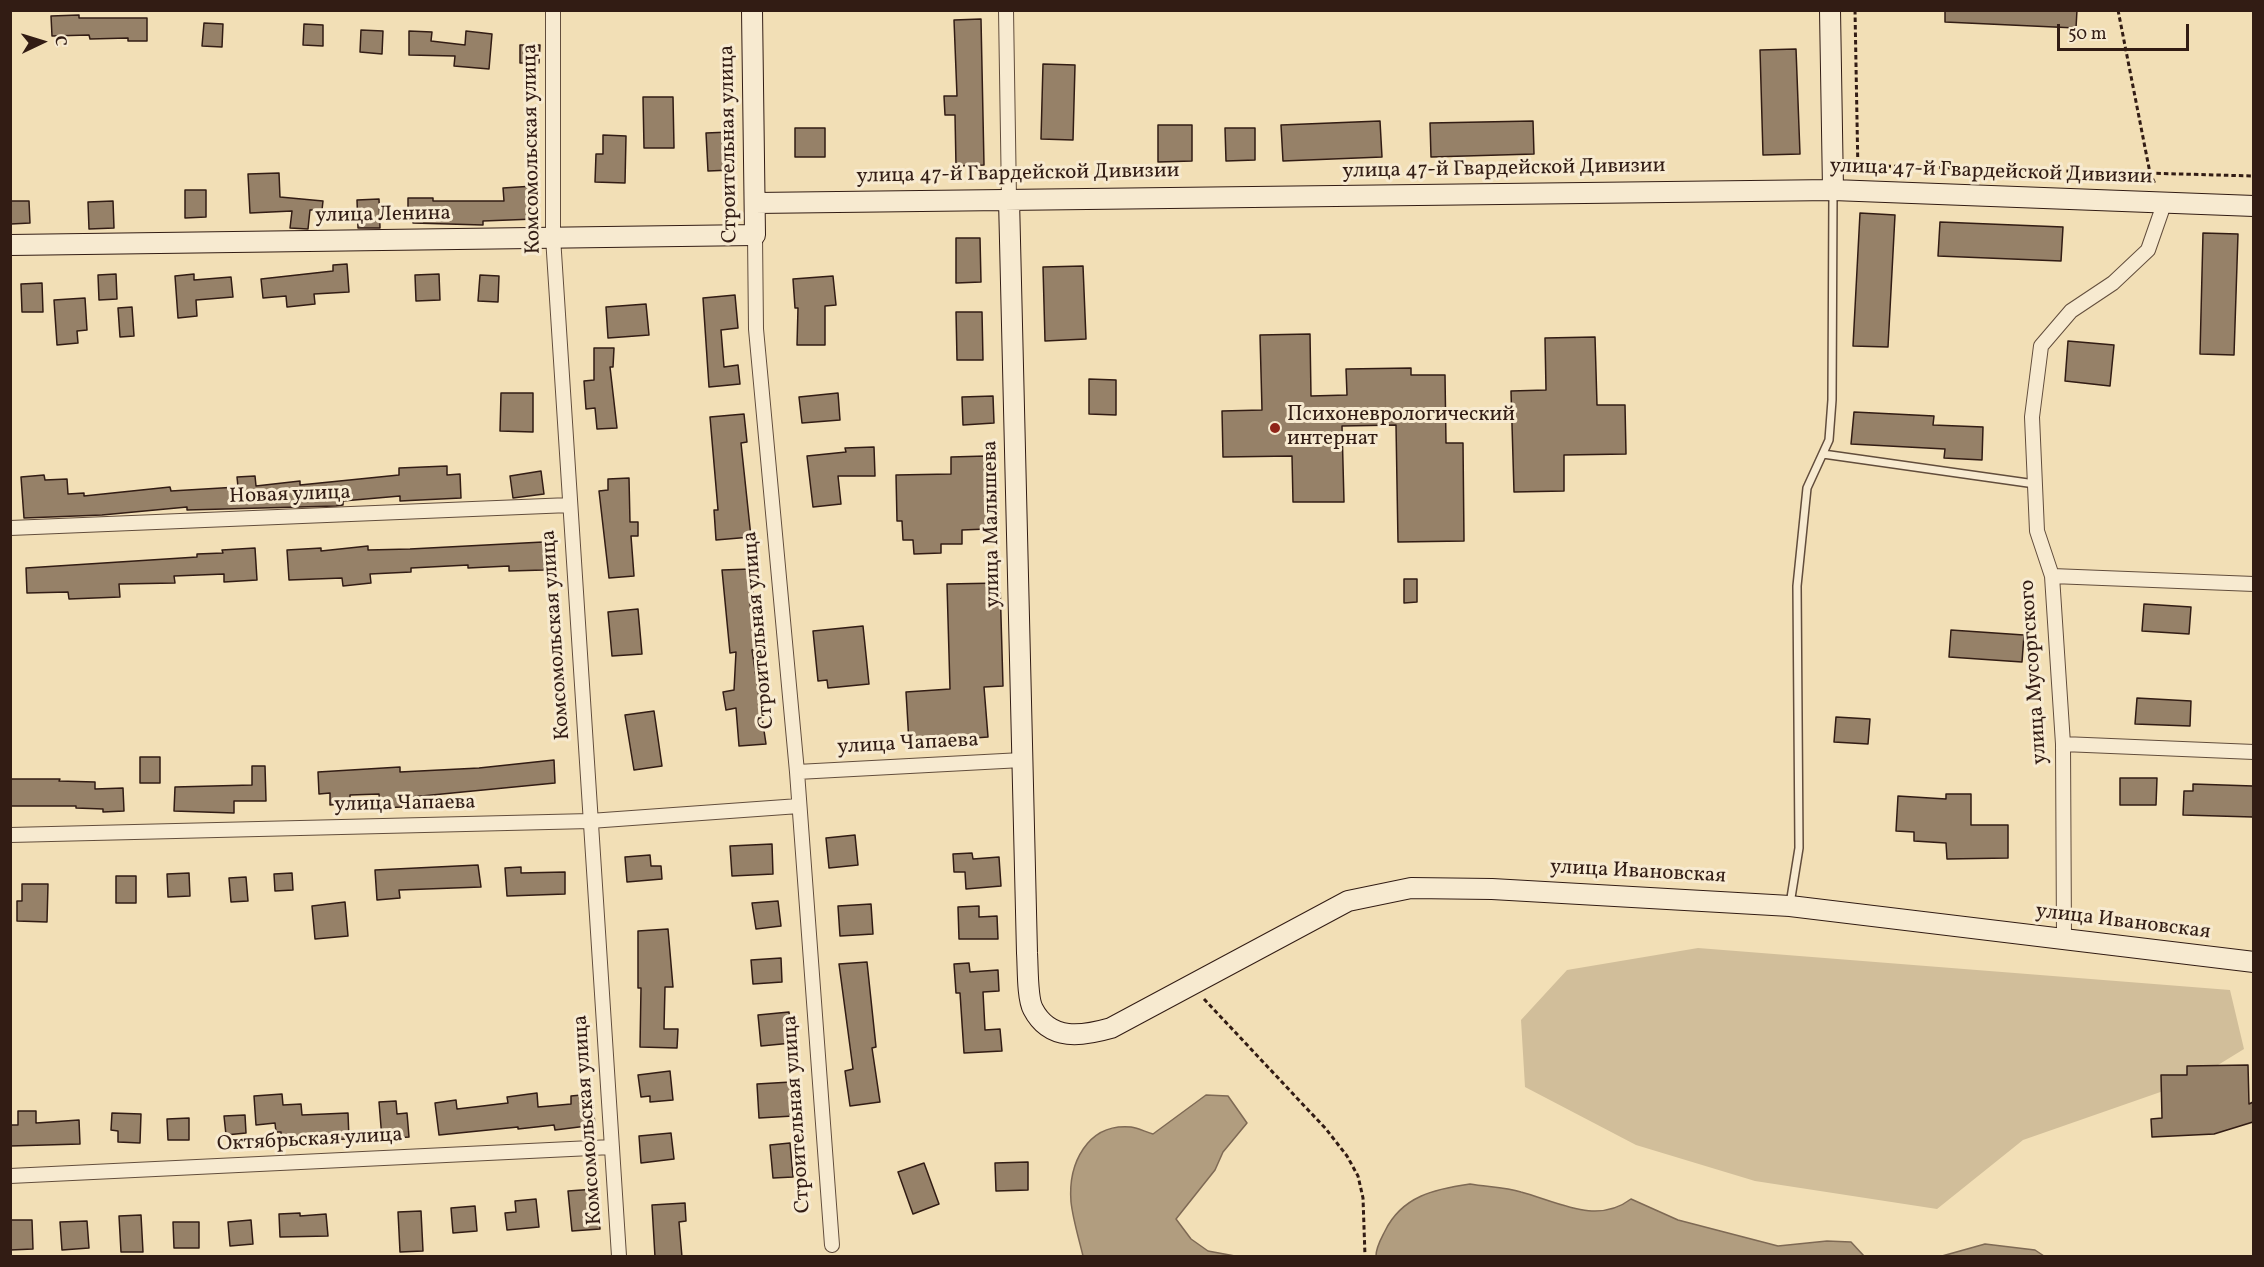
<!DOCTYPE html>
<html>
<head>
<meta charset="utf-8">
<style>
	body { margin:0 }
	#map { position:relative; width:2264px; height:1267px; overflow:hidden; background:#f2dfb6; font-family:Vollkorn,serif }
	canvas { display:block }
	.frame { position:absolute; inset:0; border:12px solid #321c14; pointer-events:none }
	.north { position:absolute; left:12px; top:12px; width:60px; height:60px; -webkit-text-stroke:4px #f7ead0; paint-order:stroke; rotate:86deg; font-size:16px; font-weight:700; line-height:24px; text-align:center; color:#321c14 }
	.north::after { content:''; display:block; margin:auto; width:21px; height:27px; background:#321c14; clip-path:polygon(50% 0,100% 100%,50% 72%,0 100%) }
	.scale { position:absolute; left:2057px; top:24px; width:132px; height:27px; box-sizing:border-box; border:3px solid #321c14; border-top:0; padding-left:8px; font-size:18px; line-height:21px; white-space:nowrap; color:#321c14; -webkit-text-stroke:4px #f7ead0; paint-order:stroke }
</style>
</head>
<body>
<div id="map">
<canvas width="2264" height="1267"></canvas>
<div class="frame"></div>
<div class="north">С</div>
<div class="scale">50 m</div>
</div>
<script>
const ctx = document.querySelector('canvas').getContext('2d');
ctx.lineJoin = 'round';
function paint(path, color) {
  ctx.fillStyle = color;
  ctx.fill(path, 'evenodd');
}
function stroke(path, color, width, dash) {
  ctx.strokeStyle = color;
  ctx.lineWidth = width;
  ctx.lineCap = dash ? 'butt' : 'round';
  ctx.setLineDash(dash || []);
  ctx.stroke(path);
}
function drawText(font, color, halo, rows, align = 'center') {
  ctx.font = font + ' Vollkorn,serif';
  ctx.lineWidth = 6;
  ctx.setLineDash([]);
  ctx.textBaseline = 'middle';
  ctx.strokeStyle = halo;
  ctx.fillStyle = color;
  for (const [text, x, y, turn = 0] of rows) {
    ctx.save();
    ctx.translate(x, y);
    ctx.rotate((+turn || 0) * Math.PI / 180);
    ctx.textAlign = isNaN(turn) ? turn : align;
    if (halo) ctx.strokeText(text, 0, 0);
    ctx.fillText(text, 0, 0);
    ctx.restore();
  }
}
paint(new Path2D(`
	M1698,948l532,42 14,59 -52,32 -169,59 -86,69 -182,-28 -119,-36 -111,-58 -4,-67 46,-50z`), '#d1be9a');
const water = new Path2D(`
	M1206,1095l22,1 19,27 -24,29 -8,18 -39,49 15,20 17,12 27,5h-152c-4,-17 -10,-36 -12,-54 -3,-38 16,-79 60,-75 7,1 15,5 22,7z
	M1470,1184c17,3 35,3 51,8 37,10 76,33 110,7l47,21 100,26 49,-5 24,1 13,14h-488c0,-9 5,-17 9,-25 17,-35 50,-42 85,-47z
	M1985,1244l50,6 9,6h-102z`);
paint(water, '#b19d7f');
stroke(water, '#7e6954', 1.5);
const building = new Path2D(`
	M1945,10h132l-1,18 -131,-6z
	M79,15v3h68v23h-19v-3l-38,1 -1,-4 -37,1 -1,-20z
	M981,19l3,146 -28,1 -1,-51h-10l-1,-19h13l-3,-76z
	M204,23l19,1 -1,23 -20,-1z
	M304,24l19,1v21l-20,-1z
	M361,30l22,1 -1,23 -22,-2z
	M409,31l23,1 -1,9 34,4 1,-14 26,3 -3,35 -35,-3 1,-10 -46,-1z
	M520,45h20l-1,18h-19z
	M1796,49l4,105 -37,1 -3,-105z
	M1043,64l32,1 -2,75 -32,-1z
	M643,97h30l1,51h-30z
	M1380,121l2,36 -99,4 -2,-36z
	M1533,121l1,33 -103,3 -1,-34z
	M1158,125h34v36l-34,1z
	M795,128h30v29h-30z
	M1225,128h30v32l-29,1z
	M730,132l2,38 -24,1 -2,-38z
	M603,135l23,1 -1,47 -30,-1 1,-28h7z
	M279,173l1,24 43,4 -1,9h-12l-2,19 -18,-1 2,-17 -42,2 -2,-39z
	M534,186l1,33 -52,2v4l-70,-2v-11h-5v-14h25v3h71l-1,-13z
	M185,190h21v27l-21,1z
	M379,199l1,29h-22l-1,-28z
	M11,201h18l1,22 -19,1z
	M113,201l1,27 -25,1 -1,-27z
	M1860,213l35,2 -7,132 -35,-1z
	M1940,222l123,5 -2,34 -123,-5z
	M2203,233l35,1 -4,121 -34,-1z
	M956,238h24l1,44 -25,1z
	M347,264l2,28 -35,2 1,10 -28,3 -1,-11 -23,2 -2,-19 72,-8v-6z
	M1083,266l3,73 -41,2 -2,-74z
	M116,274l1,25 -18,1 -1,-25z
	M194,274v6l37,-3 2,20 -37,3 1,16 -19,2 -3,-42z
	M439,274l1,26 -24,1 -1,-26z
	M480,275l19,1 -1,26 -20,-1z
	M833,276l3,29 -11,1v39h-28l1,-37h-3l-2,-29z
	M42,283l1,29h-21l-1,-28z
	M735,295l3,33 -17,2 3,37 14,-2 2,19 -31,3 -6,-89z
	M85,298l2,32 -10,1 1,12 -21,2 -3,-45z
	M646,304l3,31 -41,3 -2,-31z
	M132,307l2,29 -14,1 -2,-29z
	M956,312h26l1,48h-26z
	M1310,334l1,62 36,-1 -1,-26 65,-1v7h34l1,68h17l1,98 -66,1 -2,-117 -54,1 2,76h-51l-1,-46 -69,1 -1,-46 40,-1 -2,-75z
	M1595,337l2,68h28l1,49 -62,1v36l-50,1 -3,-101 35,-1 -1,-52z
	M2068,341l46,4 -4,41 -45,-5z
	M594,348h20l-1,19h-3l7,61 -20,1 -2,-21 -9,1 -2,-28 10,-1z
	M1089,379l27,1v35l-27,-1z
	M501,393h32v39l-33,-1z
	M838,393l2,27 -38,3 -3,-26z
	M993,396l1,27 -31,2 -1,-28z
	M1854,412l80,4 -1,9 50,2 -1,33 -38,-2 1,-9 -94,-5z
	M744,414l3,28 -6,1 10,94 -35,3 -2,-30h4l-8,-93z
	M874,447l1,29h-37l3,28 -28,3 -6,-51 39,-4 -1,-4z
	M986,456l1,73 -25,1v14h-21v9l-27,1 -1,-14h-10l-1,-19h-5l-1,-46 55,-1v-17z
	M447,466v9l13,-1 1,24 -61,3v-5l-57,5v4l-7,1 -149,4v-3l-85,8 -78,3 -3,-41 23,-2 1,5 22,-1 1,15 16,-1v3l86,-9 1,4 67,-4 -1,-10 18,-1 1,10 44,-5v4l99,-10v-7z
	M541,471l3,23 -31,4 -3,-22z
	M629,478l1,44h8v14h-7l3,40 -25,2 -10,-87 9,-1v-11z
	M543,542l1,28 -35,1v-5l-41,2v-3l-57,3v4l-41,2 1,9 -28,3 -1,-8 -53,2 -2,-30 34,-2v3l47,-5v4l42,-1z
	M255,548l2,32 -33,2v-8l-50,2 1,7 -56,1 1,13 -51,2 -1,-7 -41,1 -1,-25 171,-11v-3l26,-1 -1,-3z
	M751,569l2,27 -4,1 8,52 -5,1 14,94 -27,2 -3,-38 -10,2 -3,-18 11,-2 2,-38 -6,1 -8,-83z
	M1404,579h13v23l-13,1z
	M1000,583l3,103 -19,1 4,50 -79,6 -3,-51 44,-3 -3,-105z
	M2144,604l47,3 -2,27 -47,-3z
	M638,609l4,45 -30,2 -4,-44z
	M863,626l6,58 -41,4 -1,-8 -9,1 -5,-50z
	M1951,630l73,5 -2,27 -73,-5z
	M2137,698l54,3 -1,25 -55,-2z
	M654,711l8,55 -28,4 -9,-55z
	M1836,717l34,2 -2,25 -34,-2z
	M140,757h20v26h-20z
	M554,760l1,23 -154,15 1,9 -22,1 -1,-14 -29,1v8l-20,2v-12l-11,1 -1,-22 82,-5v5l79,-4z
	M252,766h13l1,35h-32v12l-60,-2 1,-24 77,-2z
	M2120,778h37l-1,27h-36z
	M10,779h50l-1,2 36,1v7l28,-1 1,23 -21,1v-3l-27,-1v-2h-66z
	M2193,784l60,2v31l-70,-2 1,-24h9z
	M1946,794h25v31h37v33l-61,1 -1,-16 -32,-2v-9l-18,-1 2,-35 48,3z
	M855,835l3,30 -29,3 -3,-30z
	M772,844l1,30 -41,2 -2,-30z
	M972,853l1,6 26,-2 2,29 -35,3 -1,-17h-11l-1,-18z
	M650,855l1,11h10l1,13 -35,3 -2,-25z
	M478,865l3,22 -82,3 1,8 -23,2 -2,-30z
	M521,867v6l44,-1v22l-58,2 -2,-28z
	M189,873l1,23 -22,1 -1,-23z
	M292,873l1,17 -18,1 -1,-17z
	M116,876h20v27h-20z
	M246,877l2,24 -17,1 -2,-24z
	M22,884h26l-1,38 -30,-1v-20h5z
	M778,901l3,25 -25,3 -4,-26z
	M345,902l3,34 -33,3 -3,-33z
	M871,904l2,30 -33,2 -2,-30z
	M979,906v11l18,-1 1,23h-39l-1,-32z
	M668,929l5,58h-8l-1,42h14l-1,19 -37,-1 1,-59h-3v-57z
	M781,958l1,24 -29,2 -2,-24z
	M867,962l9,85 -4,1 8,54 -30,4 -5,-35 8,-2 -14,-105z
	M969,963l1,9 28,-2 1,21 -16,1 2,38 15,-1 2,22 -38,2 -4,-60h-4l-2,-29z
	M789,1012l3,31 -31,3 -3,-31z
	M2248,1065l1,39 4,-2v20l-39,12 -62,3 -1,-18 11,-1 -1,-43h26v-9z
	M670,1071l3,29 -23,2v-6l-9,1 -3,-22z
	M791,1082l2,34 -34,2 -2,-34z
	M537,1093l1,14 33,-3v-8l21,-2 3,31 -40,5 -1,-5 -36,4v-2l-79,8 -4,-32 21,-3 1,9 51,-6 -1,-6z
	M282,1094l1,11 18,-1 1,11 46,-2 1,26 -68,2v-9h-5l-1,-9 -19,2 -2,-29z
	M396,1101l1,13 10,-1 2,24 -27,2 -3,-37z
	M18,1111h18v12l43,-3 1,24 -70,2v-21h8z
	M112,1113l29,1 -1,29 -22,-1v-11l-7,-1z
	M245,1115l1,18 -20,2 -2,-19z
	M189,1118v22h-21l-1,-21z
	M671,1133l3,26 -33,4 -2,-27z
	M790,1143l3,34 -20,1 -3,-33z
	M1028,1162v28l-32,1 -1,-28z
	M924,1163l15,41 -26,10 -15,-42z
	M596,1189l4,40 -28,2 -4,-40z
	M536,1199l3,28 -32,3 -2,-17 11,-1 -1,-11z
	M685,1203l1,18 -7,1 3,35h-27l-3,-52z
	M475,1206l2,25 -24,2 -2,-25z
	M421,1211l2,40 -23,1 -2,-40z
	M300,1213v3l26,-2 2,22 -48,1 -1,-23z
	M141,1215l2,37h-22l-2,-36z
	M10,1220h22l1,29 -23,1z
	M251,1220l2,24 -23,2 -2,-24z
	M87,1221l2,27 -27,2 -2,-28z
	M173,1222h26v26h-25z`);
paint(building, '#968168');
stroke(building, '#321c14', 1.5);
const lane = new Path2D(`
	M1823,454l212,30
	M1790,904l9,-56 -2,-262 10,-98 22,-48 3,-40 1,-208`);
const street = new Path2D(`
	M553,10v227l66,1019
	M1006,10l3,189
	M755,235l1,94 41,443 35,473
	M10,528l560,-23
	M2052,576l202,8
	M2063,744l191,8
	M797,772l225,-12
	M10,835l580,-14 209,-15
	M2064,940l-1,-196 -11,-168 -15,-45 -5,-114 9,-71 30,-35 42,-28 35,-33 16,-46
	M10,1176l602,-29`);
const secondary = new Path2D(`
	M1830,10l3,180
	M1009,199l18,754c1,13 0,45 6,56 17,33 50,27 78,19l237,-127 63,-13 81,1 298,17 464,56
	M755,203l1078,-13 421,16
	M10,245l745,-10 -3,-225`);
stroke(lane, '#624d3c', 10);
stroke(street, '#624d3c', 16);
stroke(secondary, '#321c14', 22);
stroke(new Path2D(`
	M1855,10l3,164
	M2118,10l32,163 5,11
	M1849,165l405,11
	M1204,999l122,130 21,27 11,20 5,22 2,58`), '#321c14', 3, [4.5, 3]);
stroke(lane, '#f7ead0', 7);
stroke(street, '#f7ead0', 14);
stroke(secondary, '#f7ead0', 20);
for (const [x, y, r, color] of [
	[1275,428,6,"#8f2418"]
]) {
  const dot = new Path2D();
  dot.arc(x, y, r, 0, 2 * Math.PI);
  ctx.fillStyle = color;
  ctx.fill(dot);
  stroke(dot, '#f7ead0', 2);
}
drawText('21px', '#321c14', '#f7ead0', [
	["Строительная улица",730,144,-91],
	["Комсомольская улица",533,149,-91],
	["улица 47-й Гвардейской Дивизии",1504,170,-1],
	["улица 47-й Гвардейской Дивизии",1991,173,2],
	["улица 47-й Гвардейской Дивизии",1018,175,-1],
	["улица Ленина",383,216,-1],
	["Новая улица",290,496,-2],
	["улица Малышева",993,524,-91],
	["Строительная улица",760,630,-95],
	["Комсомольская улица",557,635,-94],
	["улица Мусоргского",2035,672,-94],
	["улица Чапаева",908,745,-3],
	["улица Чапаева",405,805,-1],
	["улица Ивановская",1638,873,3],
	["улица Ивановская",2123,923,7],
	["Строительная улица",798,1114,-94],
	["Комсомольская улица",589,1120,-94],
	["Октябрьская улица",310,1141,-3]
]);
drawText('21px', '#321c14', '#f7ead0', [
	["Психоневрологический",1287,416],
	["интернат",1287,440]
], 'left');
</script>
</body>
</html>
